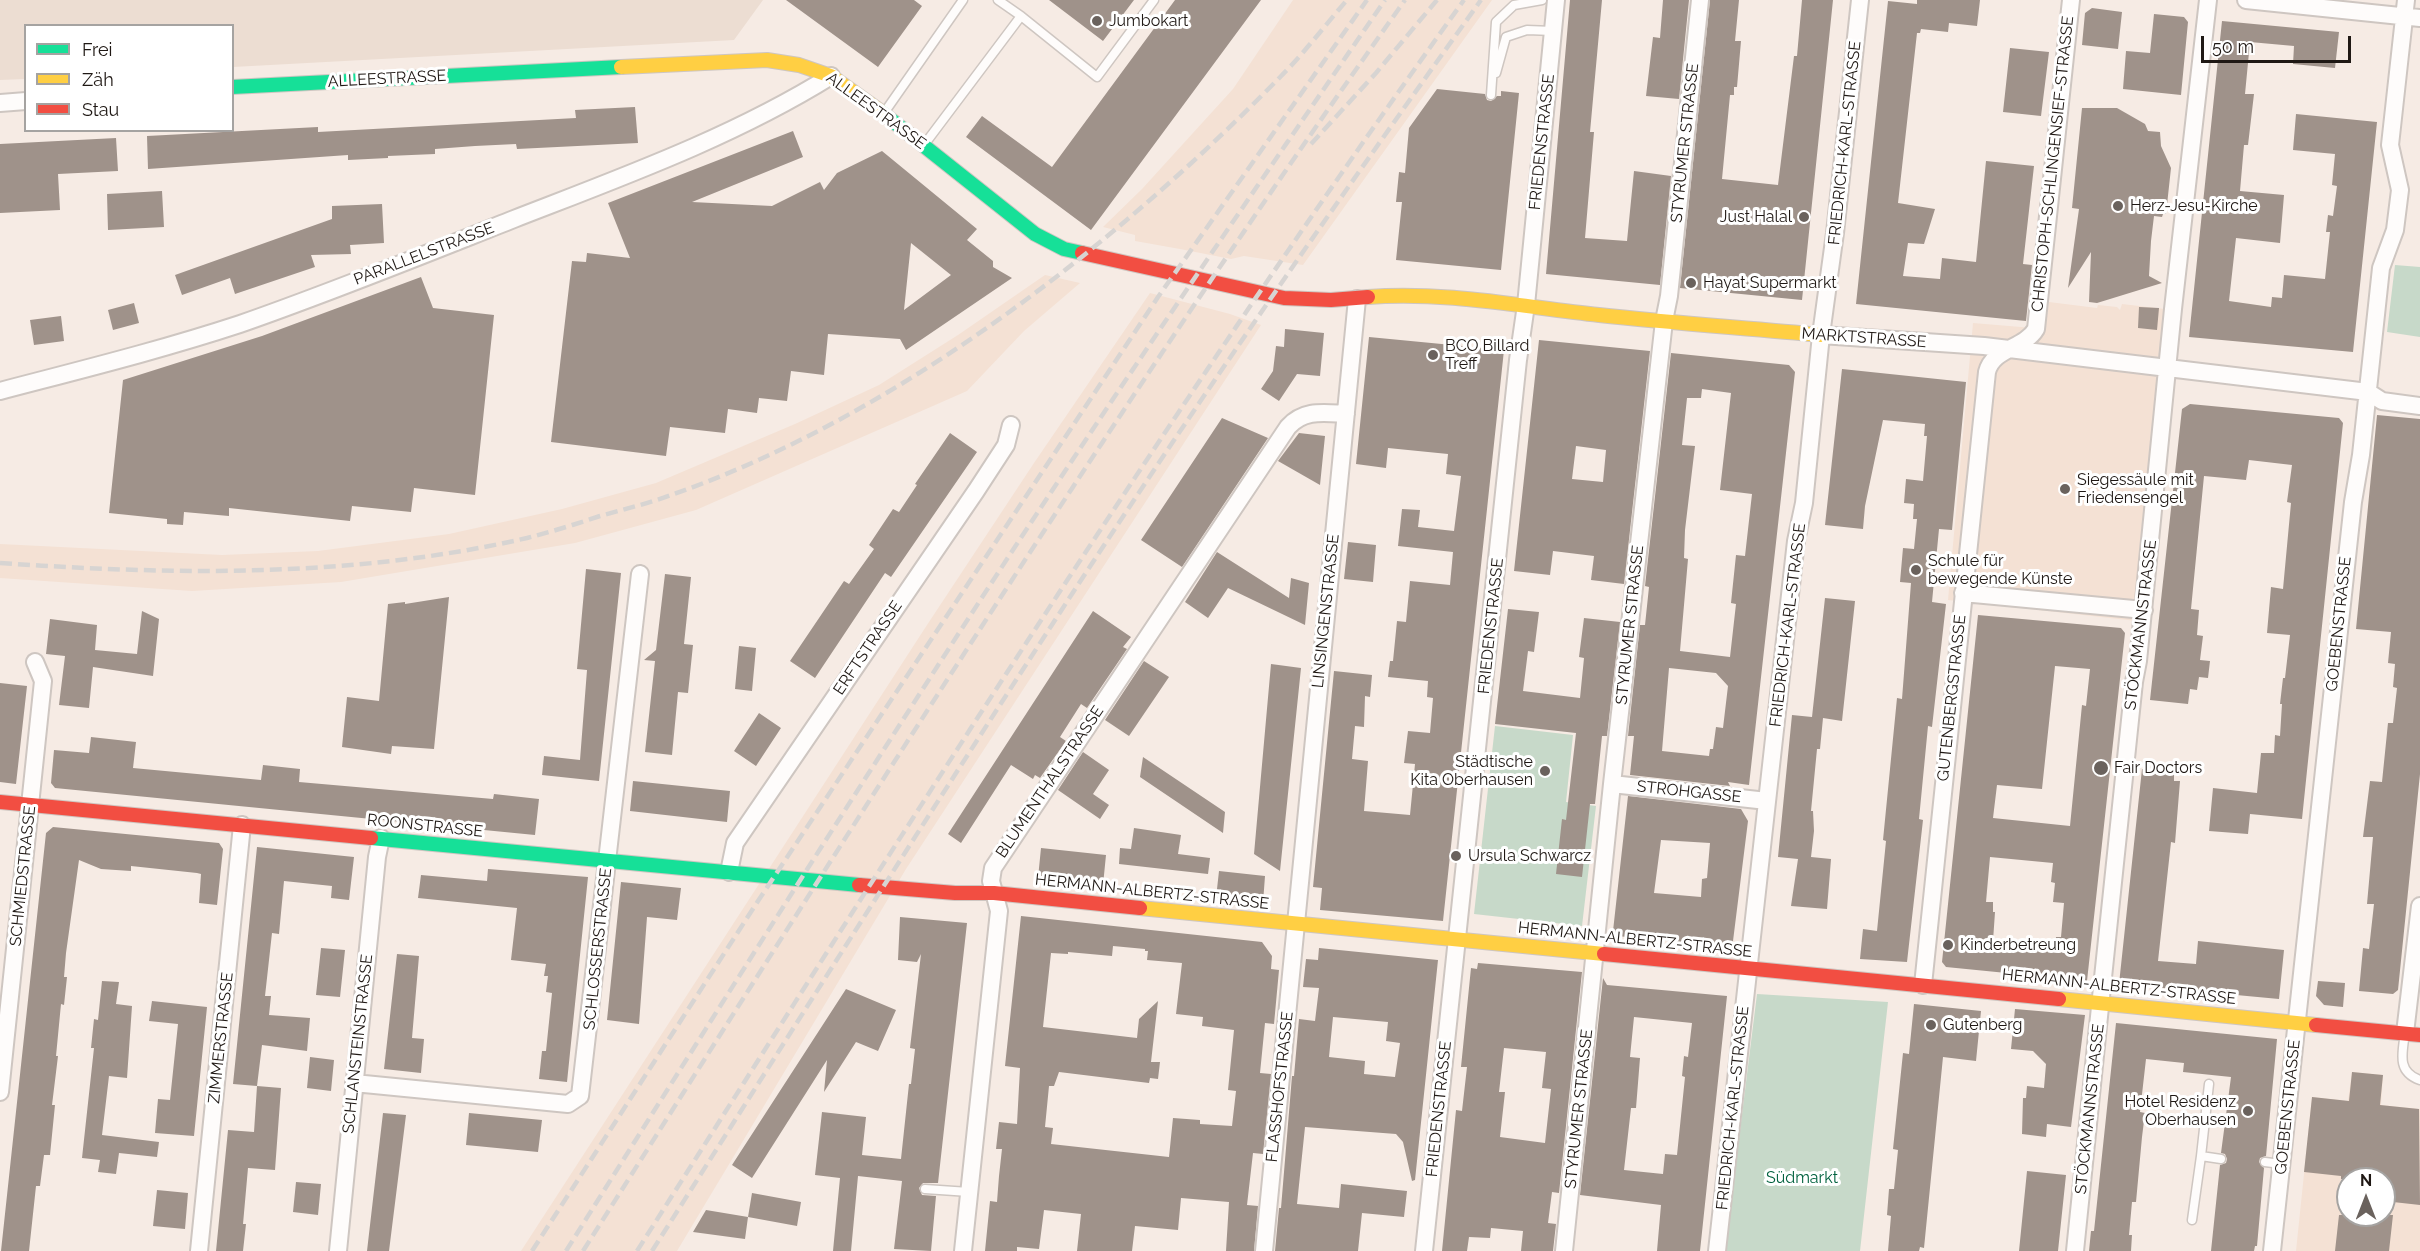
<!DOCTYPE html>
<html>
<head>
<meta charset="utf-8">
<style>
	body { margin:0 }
	#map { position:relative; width:2420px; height:1251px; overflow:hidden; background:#f6ebe4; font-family:Raleway,sans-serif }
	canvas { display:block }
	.legend { position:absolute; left:24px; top:24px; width:210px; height:108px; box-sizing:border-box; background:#fff; border:2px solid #a5a3a1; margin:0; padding:8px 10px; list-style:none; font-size:18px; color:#1f1814 }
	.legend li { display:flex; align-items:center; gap:12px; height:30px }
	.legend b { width:30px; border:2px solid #a5a3a1 }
	.north { position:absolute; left:2336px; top:1167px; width:60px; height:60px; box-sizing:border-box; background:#fff; border:2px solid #a5a3a1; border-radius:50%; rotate:0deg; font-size:16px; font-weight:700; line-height:24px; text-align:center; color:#1f1814 }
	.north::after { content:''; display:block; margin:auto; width:21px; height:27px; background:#6a625d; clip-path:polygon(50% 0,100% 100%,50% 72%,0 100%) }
	.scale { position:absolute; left:2201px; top:36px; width:150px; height:27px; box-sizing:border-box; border:3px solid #1f1814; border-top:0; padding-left:8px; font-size:18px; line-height:21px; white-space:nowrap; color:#1f1814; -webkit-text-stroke:4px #fff; paint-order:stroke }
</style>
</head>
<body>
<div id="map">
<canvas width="2420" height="1251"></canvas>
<ul class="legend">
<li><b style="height:8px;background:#16e098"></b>Frei</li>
<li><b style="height:8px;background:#ffcf43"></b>Zäh</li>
<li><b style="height:8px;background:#f24e42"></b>Stau</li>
</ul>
<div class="north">N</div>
<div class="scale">50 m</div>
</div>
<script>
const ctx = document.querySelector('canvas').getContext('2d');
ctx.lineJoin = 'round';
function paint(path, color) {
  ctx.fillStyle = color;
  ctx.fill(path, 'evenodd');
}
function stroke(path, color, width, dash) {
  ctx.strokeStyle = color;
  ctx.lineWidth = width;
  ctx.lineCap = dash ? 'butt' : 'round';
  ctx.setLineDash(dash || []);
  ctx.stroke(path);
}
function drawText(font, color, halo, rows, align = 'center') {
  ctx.font = font + ' Raleway,sans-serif';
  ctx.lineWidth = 6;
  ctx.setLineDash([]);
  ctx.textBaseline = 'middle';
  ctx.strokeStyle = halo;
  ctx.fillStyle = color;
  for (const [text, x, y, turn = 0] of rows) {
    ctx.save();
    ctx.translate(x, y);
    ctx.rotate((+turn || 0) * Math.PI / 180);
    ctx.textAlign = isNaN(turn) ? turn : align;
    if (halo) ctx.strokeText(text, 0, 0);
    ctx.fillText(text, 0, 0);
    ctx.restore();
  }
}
paint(new Path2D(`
	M1293,0h199l-189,265 -59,-9 -13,3 -51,-10 -45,-8v-6l-32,-8 39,-38 91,-100z
	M1045,275l35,8 -56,48 -57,60 -271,119 -121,33 -234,39 -149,9 -192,-13v-34l222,11 96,-4 131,-17 113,-25 94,-26 139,-59 84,-39 79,-50z
	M1150,293l80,21 31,11 -355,544 -229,382h-156l406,-626 107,-162z
	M2049,302l48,6 1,-3 19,2 3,3 2,-6 43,5 -28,312 -189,-21 25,-277 72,6z
	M2352,1072l31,3 -2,30 39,4v142h-124l16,-154 36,4zM2348,1179h36v36h-36z`), '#f4e1d4');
paint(new Path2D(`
	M0,0h763l-29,40 -501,27 -1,-41h-206l-1,53 -25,1z`), '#ecddd2');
paint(new Path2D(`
	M2395,265l25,2v70l-33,-5z
	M1495,726l78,9 -7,67 30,4 -14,120 -108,-12z
	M1757,994l131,8 -28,249h-135z`), '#c7d9c9');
paint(new Path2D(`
	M786,0h128l8,6 -44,61z
	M1049,0h85l-31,41z
	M1175,0h86l-170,230 -125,-93 16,-21 70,51z
	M1570,0h32l-12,132h4l-9,106 42,3 7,-70 37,5 -11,109 -114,-11z
	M1663,0h26l-10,99 -33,-3 7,-59 7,1z
	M1710,0h29l-4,41h6l-4,46h-3v8h-4l-8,84 56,6 16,-129h3l5,-56h31l-31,300 -122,-12z
	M1917,0h63l-3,26 -28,-3 -1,9 -27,-3 -1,4h-3l-19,170 37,6 -11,35 -16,-1 -5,33 37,3 2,-21 34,4 10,-101 48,5 -11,98 9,1 -6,56 -170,-17 32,-303 29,3z
	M2092,8l30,4 -4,37 -36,-4 3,-32z
	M2154,14l30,3 4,5 -7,73 -58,-6 3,-38 24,2z
	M2222,21l117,11 -4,36 -42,-4 1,-18 -44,-4 -5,52h9l-6,51h-4l-4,46 44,4 -4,48 -44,-5 -7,63 42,6 1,-10 10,1 2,-23 41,4 5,-47h-4l2,-17 5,1 4,-30 -5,-1 3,-31 -42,-4 3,-36 81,8 -24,230 -164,-15z
	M2010,48l39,4 -8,64 -38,-4z
	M1437,89l48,5 2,6 4,1 6,-5h4v-5l18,2 -18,177 -105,-10 6,-58h-6l3,-30 6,1 4,-45z
	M635,107l3,36 -121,6 -1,-5 -41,2 -40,3v5l-47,2v2l-40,2v-5l-200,14 -1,-33 171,-9v5l258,-14 -1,-8z
	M2082,108h35l28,16 3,7 12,1 1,14 10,22 -5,46h-3l-1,3 -8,-1 -3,25 -2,35 13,7 -65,20 -8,-1 2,-50 -23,36 11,-79 -7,-1z
	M793,131l10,26 -111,45 80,4 48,-24 4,8 13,-17 45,-22 95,78 -10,11 26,21v6l19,11 -106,72 -6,-11 -72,-5 -4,41 -33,-4 -4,30 -28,-3 -2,15 -29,-4 -3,24 -55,-6 -4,29 -115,-14 21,-181 14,1 1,-9 43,5 -22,-55zM911,243l40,32 -47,35z
	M116,138l2,33 -60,3 2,36 -60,3v-69z
	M162,191l2,36 -56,3 -1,-36z
	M382,204l2,39 -34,2 1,9 -40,1 4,12 -80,27 -5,-16 -48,17 -7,-20 157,-56v-13z
	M421,277l12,31 61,7 -19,180 -61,-7 -3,24 -59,-6 -2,15 -121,-13v8l-45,-4 -1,13 -16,-1v-5l-58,-6 14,-133 139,-44z
	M134,303l5,20 -26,7 -5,-20z
	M2139,307l20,1 -2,22 -19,-2z
	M61,316l3,25 -30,4 -4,-25z
	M1285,329l39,4 -4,43 -23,-2 -18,27 -18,-12 12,-18 3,-25 8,1z
	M1369,337l135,13 -61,571 -123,-11 2,-22 -9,-1 21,-216 38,4 -2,22 -5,-1 -1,31 -9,-1 -3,33 16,2 -4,50 46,4 5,-51 -11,-1 4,-32 22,2 3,-35 -6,-1 1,-16 -40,-4 2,-16h3l4,-40 9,1 4,-41 40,4 3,-33 -55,-6 4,-37 18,1 -2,17 36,4 7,-55 -15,-2 2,-20 -60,-6 -2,20 -30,-4z
	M1539,340l111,11 -26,233 -33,-4 3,-24 -41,-5 -3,24 -36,-4zM1576,446l30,4 -3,32 -31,-3z
	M1671,353l118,12 6,7 -46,413 -21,-3 2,4 -100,-11 4,-39h-6l12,-111h5l4,-38 -4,-1zM1702,389l29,4 -11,97 32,4 -7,62 -9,-1 -5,48 5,1 -6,53 -50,-6 8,-92 -4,-1 1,-28 10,-84 -13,-1 5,-47h14zM1669,668l47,5 12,13 -5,42 -7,-1 -3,22h-3l-1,7 -47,-5z
	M1842,369l124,13 -14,148 -13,-1 -7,73 14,2 -14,123 -4,-1 -9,93 4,1 -16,142 -47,-3 3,-30 14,2 9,-90 -3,-1 14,-142 5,1 9,-116 -11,-1 3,-34 11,1 3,-30h-4l1,-15 -10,-1 2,-24 17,2 4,-45h-3l1,-12 -42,-4 -18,86 -2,23 -38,-4z
	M2190,404l149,14 4,5 -41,396 -52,-5 -2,20 -39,-3 4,-43 44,5 4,-40h13l1,-18 5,1 2,-32h-2l3,-26h2l5,-43 -23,-2 4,-46 12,2 8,-86 -4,-1 5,-37 -43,-5 -3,20 -42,-4 -13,133 8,1 -2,25 6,1 -3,24 10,1 -2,17 -9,-1 -2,13 -7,-1 -2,15 -38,-4 32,-291z
	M2377,415l43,4v355l-22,216 -5,4 -34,-3 4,-43 6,1 5,-45h-7l6,-67h-10l7,-56 12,1 6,-59h5l4,-35 -4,-1 2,-23 -7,-1 3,-31 -35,-3z
	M1222,418l46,20 -86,129 -41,-27z
	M950,433l27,19 -86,125 -6,-4 -70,105 -25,-17 54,-80 5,3 25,-35 -5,-4 24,-36 6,3 18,-27 -2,-1z
	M1299,433l26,3 -5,49 -42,-24z
	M1348,542l28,3 -3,37 -29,-3z
	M1217,552l72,46 2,-20 18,5 -4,42 -77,-37 -20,30 -23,-16z
	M586,569l35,4 -22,208 -57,-6 2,-19 36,4 7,-90 -10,-1z
	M665,574l26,3 -7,67 9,1 -5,48 -10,-1 -6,63 -27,-3 10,-91 -11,-1 12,-10z
	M449,597l-15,152 -42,-3 -1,8 -49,-7 5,-50 32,4 9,-97 17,-2v2z
	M1825,598l30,3 -13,120 -19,-3 -3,31h-3l-6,62h2l1,20 -3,26 20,2 -4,50 -36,-3 7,-47 -20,-2 14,-142 20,2z
	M1508,609l31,3 -5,40 -6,-1 -5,40 57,7 4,-40 -5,-1 5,-39 36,4 -13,114h-5l-7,68h-5l-8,73 -26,-3 6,-55 4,1 10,-87 -81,-9z
	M142,611l17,8 -6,57 -60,-9 -4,41 -30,-3 6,-49 -19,-2 4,-35 47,6 -2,25 42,4z
	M1093,611l38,26 -8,10 4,2 -40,59 -6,-4 -21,33 6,4 -26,37 -5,-3 -2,4 -22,-14 -50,78 -13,-9z
	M1978,615l143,13 4,5 -38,348 -141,-14 -4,-5zM2055,666l35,3 -4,37 -4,-1 -12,121 -77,-8 4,-33 45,4zM1990,857l63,6 -2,19 4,1 -2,19 11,1 -3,34h-5l-1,12 -62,-8 2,-29h-2v-10h-7z
	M739,646l17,2 -4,43 -17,-2z
	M1144,661l25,16 -40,59 -24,-16z
	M1271,664l30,4 -21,203 -26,-17z
	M0,683l27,3 -11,98 -16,-2z
	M759,713l22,15 -25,38 -22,-15z
	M91,737l45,5 -3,26 128,12 2,-15 37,4 -1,13 194,17 1,-5 45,5 -4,36 -480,-47 -4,-5 3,-33 35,3z
	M1083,752l26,18 -16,24 16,11 -9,14 -42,-29z
	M1143,757l82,55 -2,21 -83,-56z
	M2142,769l32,3v9h6l-5,62 -4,-1 -13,119 38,3 2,-23 86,9 -5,49 -160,-15z
	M633,781l97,10 -3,31 -97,-11z
	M1628,796l113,13 7,12 -15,120 -6,6 -110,-11 -4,-5zM1661,840l49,3 -3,35 -5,1 -1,18 -47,-4z
	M53,827l166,16 4,6 -6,56 -18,-2 2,-29 -4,-1 -66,-7v5l-30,-2 -22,-9 -13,93 -2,24h3l-3,28 -3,-1 -5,52h2l-6,49h3l-5,50h-6l-4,31h-4l-7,65h-28l45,-418z
	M1134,828l47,7 -3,19 32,4 -2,16 -89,-10 1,-16 11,1z
	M257,847l97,10 -5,43 -18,-2 1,-12 -48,-5 -5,53 -7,-1 -7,63h6l-2,19 41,3 -3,33 -45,-6 -5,41 -24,-2z
	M1041,848l65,7 -3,30 -65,-7z
	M488,869l100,8 -21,205 -28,-3 3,-28h4l6,-58 -6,-1 2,-16h-4l2,-12 -35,-4 6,-52 -99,-10 3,-23 66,6z
	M1219,871l46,5 -2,27 -47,-5z
	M621,882l60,6 -4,32 -30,-3 -8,107 -32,-4z
	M1021,916l241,26 10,14 -1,13 8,1 -5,54 -9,-1 -5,50 11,1 -8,80 -10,-1 -6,52 11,1 -4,45h-28l3,-49 -48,-4 -3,32 -43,-4 -3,25h-55l4,-37 -37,-4 -5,39 -22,-2v4h-32l5,-50 7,1 2,-26 3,-27h-6l3,-27 18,2 3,-56 -15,-2zM1113,946l32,3v2h3l-1,9 35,3 -6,51 27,3 -1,9 32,4 -6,60 8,1 -4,35 -32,-2v-4l-27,-2 -4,39 -118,-13 2,-16 -8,-1 4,-41h5l5,-14 90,11 1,-5 8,1 2,-17h-9l7,-61 -19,18 -2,19 -94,-11 8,-74 17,1v-2l44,4z
	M900,917l67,6 -29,260h-15l-4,5 3,7 14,1 -5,55 -37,-2 8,-68 -44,-5 -7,75h-18l7,-73 -25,-3 7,-63 44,5 -4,38 39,4 8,-75h2l4,-35 -5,-1 11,-94 -4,8 -19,-2z
	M321,948l24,2 -5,47 -24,-2z
	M1319,948l119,12 -23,220 -3,1 -9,-39 -7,-8 -91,-7 -8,77 42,4 2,-24 66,7 -3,26 -42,-4 -4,38h-83l4,-43h2l11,-132h2l5,-57 16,2 4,-33 -16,-1 3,-28 12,1zM1333,1017l55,5 -2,19 14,2 -5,34 -31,-3 1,-13 -36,-4z
	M397,954l22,2 -7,82 12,1 -3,34 -37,-4z
	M1478,963l104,9 -23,221 -7,-1 -4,31 8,1 -3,27h-32l2,-20 -32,-3 -1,10 -21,-1 -2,14h-25l14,-141 6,1 5,-44h-6l10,-99 6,1zM1504,1048l42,4 -4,36 9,1 -6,54 -45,-6 5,-45h-6z
	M1603,978l4,7 120,11 -27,255h-43l4,-46 -81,-10zM1634,1017l58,6 -4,34 -4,-1 -2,20 3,1 -8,78 -12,-1 -2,20 -39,-4 7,-62h5l4,-50 -10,-1z
	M102,981l17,1 -3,22 16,2 -5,72 -18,-2 -7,59 57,7 -2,15 -38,-4 -3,21 -18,-2 2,-12 -18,-2 12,-110h-3l3,-29 4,1z
	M2318,981l27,2 -2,24 -19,-2 -8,-9z
	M846,989l50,21 -18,41 -22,-9 -32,50 3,-32 -75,118 -20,-13z
	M152,1001l55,6 -13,129 -39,-3 3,-34 12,1 8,-76 -29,-3z
	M1914,1004l67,7 -5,50 -33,-4 -19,191 -4,-1 -1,4h-31l3,-35 -4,-1 2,-26h5l4,-39 -5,-1 10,-96 6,1z
	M2015,1009l70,6 -14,112 -24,-3 -1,13 -24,-3 1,-36h3l1,-12 17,2 2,-24 -13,-13 -22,-2z
	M2116,1023l161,16 -11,117 -6,2 -1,4 5,6 -7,78h-2l-1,5h-43l9,-86 6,-2 1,-4 -2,-5 -4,-1 10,-76 -48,-5 1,-9 -38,-4 -6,53 5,1 -3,24 -6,65h-4l-3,33h3l-1,16h-42l2,-20h3z
	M310,1057l24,3 -3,31 -24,-3z
	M2352,1072l31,3 -3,30 39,4 1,96 -36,-4v-22h-43v-3l-37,-4 8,-75 37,4z
	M257,1086l24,2 -6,82 -27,-2 -5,56h3l-3,27h-27l12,-121 26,2z
	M383,1113l23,2 -17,136h-22z
	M469,1113l73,7 -4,32 -72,-7z
	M2027,1171l39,4 -8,76h-39z
	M296,1182l25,2 -3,31 -25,-3z
	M157,1190l31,3 -3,36 -32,-3z
	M752,1193l49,9 -4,24 -49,-9z
	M706,1210l42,7 -3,22 -52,-7z
	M2339,1215h54l-4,36h-54z`), '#9f928a');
const lane = new Path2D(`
	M998,0l23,16
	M1496,73l10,-36 21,-7 26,1
	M1491,95l5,-73 18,-17 28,-5
	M884,113l79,-113
	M924,145l97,-129 76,61 57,-77
	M2405,1033c-3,21 -8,39 15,47
	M2201,1156l8,-72
	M2265,1162l16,2
	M925,1189l44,3
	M2192,1220l9,-64 20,3`);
const street = new Path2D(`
	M2246,0l174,18
	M0,103l26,-2
	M1821,335l163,11 384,46 14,9 38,5
	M0,391c80,-21 161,-41 240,-67 92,-32 183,-69 274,-105 108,-42 219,-82 317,-143
	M1963,593l181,17
	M1612,784l155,17
	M729,872l6,-29 241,-352 30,-46 5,-20
	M1923,985l64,-613c6,-24 37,-23 49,-43l35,-329
	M2405,1033l15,-127
	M354,1083l214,21 12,-8 60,-522
	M0,1092l43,-411 -8,-19
	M199,1251l43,-426
	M338,1251l39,-394 4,-19
	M963,1251l36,-340 -8,-30 2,-13 295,-441c16,-18 36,-14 58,-13
	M1264,1251l93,-952
	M1424,1251l94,-891 8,-55 30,-305
	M1564,1251l48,-467 52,-463 5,-25 31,-296
	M1717,1251l79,-710 8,-38 17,-168 14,-102 25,-233
	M2075,1251c20,-190 38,-379 59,-569l4,-21 35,-352 35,-309
	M2272,1251l81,-749 8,-47 20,-187 14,-38 5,-40 -10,-45 16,-145`);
const fast = new Path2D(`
	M232,87l389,-20
	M880,111l155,123 29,15 18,4
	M371,838l488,47`);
const slow = new Path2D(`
	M621,67l146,-7 32,5 32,11 49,35
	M1368,297c77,-6 155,10 231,18 74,8 148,13 222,20
	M1140,908l464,46
	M2059,999l257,26`);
const jam = new Path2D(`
	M1082,253l202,45 47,2 37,-3
	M0,802l371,36
	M859,885l96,8h39l146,15
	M1604,954l455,45
	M2316,1025l104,10`);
stroke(lane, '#cec6c1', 11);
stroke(street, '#cec6c1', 20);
stroke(fast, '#cec6c1', 16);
stroke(slow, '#cec6c1', 16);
stroke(jam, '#cec6c1', 16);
stroke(lane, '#fefcfb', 8);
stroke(street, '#fefcfb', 16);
stroke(fast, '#16e098', 14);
stroke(slow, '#ffcf43', 14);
stroke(jam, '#f24e42', 14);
stroke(new Path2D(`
	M1311,144l65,-71 61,-73
	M0,563c176,12 353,15 527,-25 24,-6 49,-14 73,-22 25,-7 50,-13 74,-22 227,-80 446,-252 613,-424 21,-22 40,-47 60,-70
	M532,1251l226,-350 400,-604 209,-297
	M566,1251c141,-225 283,-449 428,-672 127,-195 259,-387 391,-579
	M583,1251c267,-421 533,-844 822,-1251
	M637,1251c268,-422 535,-845 827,-1251
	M652,1251c131,-206 261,-413 394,-617 139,-215 286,-426 435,-634`), '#d7d4d2', 4.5, [12, 6]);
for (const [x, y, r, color] of [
	[1097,21,6,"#6a625d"],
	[2118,206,6,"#6a625d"],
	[1804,217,6,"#6a625d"],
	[1691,283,6,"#6a625d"],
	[1433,355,6,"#6a625d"],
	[2065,489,6,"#6a625d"],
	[1916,570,6,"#6a625d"],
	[2101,768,8,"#6a625d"],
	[1545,771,6,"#6a625d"],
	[1456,856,6,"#6a625d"],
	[1948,945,6,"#6a625d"],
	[1931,1025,6,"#6a625d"],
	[2248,1111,6,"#6a625d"]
]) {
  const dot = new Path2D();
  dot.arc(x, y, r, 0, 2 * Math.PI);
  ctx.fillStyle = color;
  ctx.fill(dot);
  stroke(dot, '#fff', 2);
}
drawText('16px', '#1f1814', '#fff', [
	["Jumbokart",1109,21],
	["Herz-Jesu-Kirche",2130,206],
	["Just Halal",1792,217,"right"],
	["Hayat Supermarkt",1703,283],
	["BCO Billard",1445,346],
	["Treff",1445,364],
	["Siegessäule mit",2077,480],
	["Friedensengel",2077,498],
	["Schule für",1928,561],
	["bewegende Künste",1928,579],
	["Städtische",1533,762,"right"],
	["Kita Oberhausen",1533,780,"right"],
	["Fair Doctors",2114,768],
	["Ursula Schwarcz",1468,856],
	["Kinderbetreung",1960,945],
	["Gutenberg",1943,1025],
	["Hotel Residenz",2236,1102,"right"],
	["Oberhausen",2236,1120,"right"]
], 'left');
drawText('16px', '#1f1814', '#fff', [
	["ALLEESTRASSE",387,79,-3],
	["ALLEESTRASSE",876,111,36],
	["FRIEDENSTRASSE",1542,142,-84],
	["STYRUMER STRASSE",1685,143,-84],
	["FRIEDRICH-KARL-STRASSE",1845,143,-84],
	["CHRISTOPH-SCHLINGENSIEF-STRASSE",2053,164,-84],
	["PARALLELSTRASSE",424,254,-21],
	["MARKTSTRASSE",1864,338,4],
	["LINSINGENSTRASSE",1326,611,-84],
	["GOEBENSTRASSE",2339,624,-84],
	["STYRUMER STRASSE",1630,625,-84],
	["FRIEDRICH-KARL-STRASSE",1788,625,-83],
	["STÖCKMANNSTRASSE",2141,625,-83],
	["FRIEDENSTRASSE",1491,626,-84],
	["ERFTSTRASSE",868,648,-56],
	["GUTENBERGSTRASSE",1952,698,-84],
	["BLUMENTHALSTRASSE",1050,782,-56],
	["STROHGASSE",1689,792,6],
	["ROONSTRASSE",425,826,6],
	["SCHMIEDSTRASSE",23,876,-84],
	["HERMANN-ALBERTZ-STRASSE",1152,892,6],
	["HERMANN-ALBERTZ-STRASSE",1635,940,6],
	["SCHLOSSERSTRASSE",598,949,-84],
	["HERMANN-ALBERTZ-STRASSE",2119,987,6],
	["ZIMMERSTRASSE",221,1038,-84],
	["SCHLANSTEINSTRASSE",358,1044,-84],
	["FLASSHOFSTRASSE",1280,1087,-84],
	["GOEBENSTRASSE",2288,1107,-84],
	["FRIEDRICH-KARL-STRASSE",1733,1108,-84],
	["FRIEDENSTRASSE",1439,1109,-84],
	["STYRUMER STRASSE",1579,1109,-84],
	["STÖCKMANNSTRASSE",2090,1109,-84]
]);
drawText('16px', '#01613e', '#fff', [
	["Südmarkt",1802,1178]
]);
</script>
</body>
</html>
